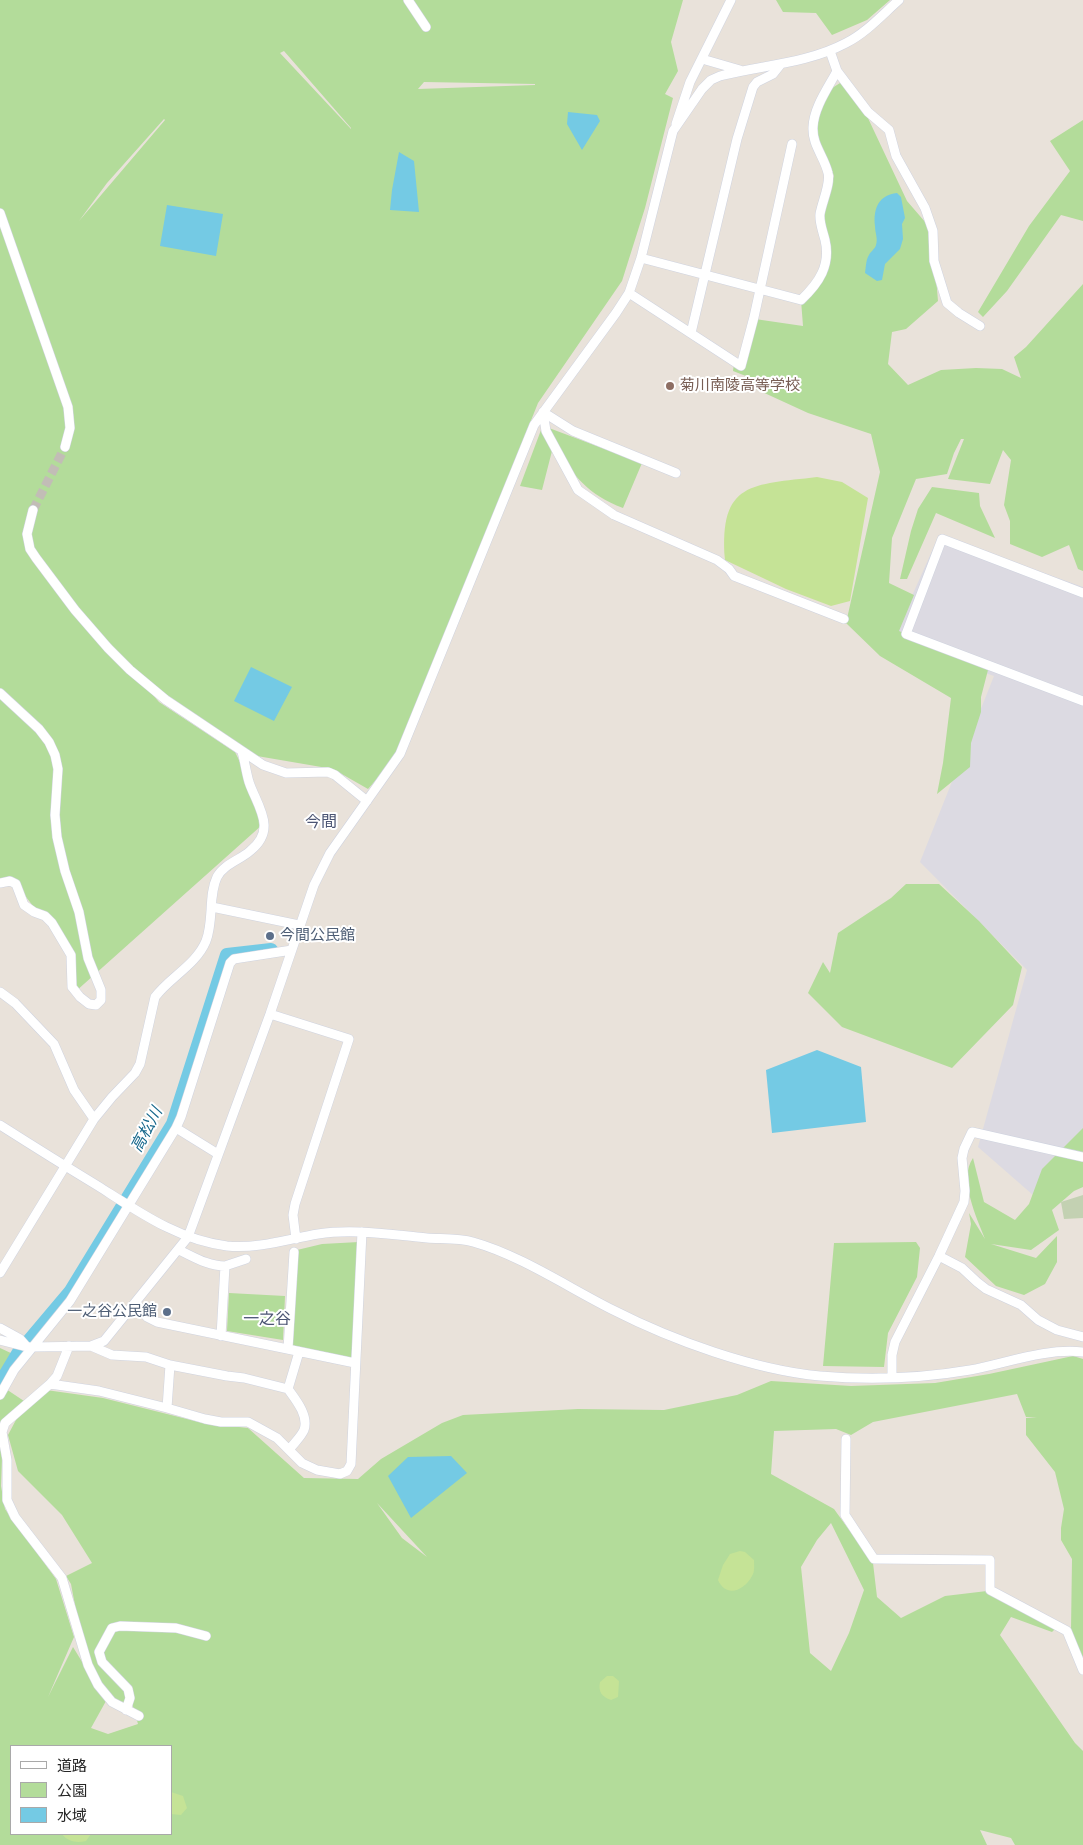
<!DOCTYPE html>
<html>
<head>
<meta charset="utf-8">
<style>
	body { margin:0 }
	#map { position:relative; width:1083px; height:1845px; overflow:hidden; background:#e9e2da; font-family:Helvetica,"Noto Sans JP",sans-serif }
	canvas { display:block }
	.legend { position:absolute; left:10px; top:1745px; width:162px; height:90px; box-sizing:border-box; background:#fff; border:1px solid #a9a9a9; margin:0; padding:6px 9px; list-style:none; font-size:15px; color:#272727 }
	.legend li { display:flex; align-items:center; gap:10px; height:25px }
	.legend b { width:25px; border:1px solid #a9a9a9 }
</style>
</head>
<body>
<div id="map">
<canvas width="1083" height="1845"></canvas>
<ul class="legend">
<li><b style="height:6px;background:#fff"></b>道路</li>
<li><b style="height:14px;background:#b3dc9a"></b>公園</li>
<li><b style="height:14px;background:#74cae4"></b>水域</li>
</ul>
</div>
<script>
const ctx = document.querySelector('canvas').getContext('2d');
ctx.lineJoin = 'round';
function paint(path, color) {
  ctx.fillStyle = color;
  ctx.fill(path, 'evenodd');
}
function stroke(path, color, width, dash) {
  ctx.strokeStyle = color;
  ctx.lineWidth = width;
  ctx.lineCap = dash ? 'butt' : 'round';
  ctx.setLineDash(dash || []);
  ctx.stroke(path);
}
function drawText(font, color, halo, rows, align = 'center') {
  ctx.font = font + ' Helvetica,"Noto Sans JP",sans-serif';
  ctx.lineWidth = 4;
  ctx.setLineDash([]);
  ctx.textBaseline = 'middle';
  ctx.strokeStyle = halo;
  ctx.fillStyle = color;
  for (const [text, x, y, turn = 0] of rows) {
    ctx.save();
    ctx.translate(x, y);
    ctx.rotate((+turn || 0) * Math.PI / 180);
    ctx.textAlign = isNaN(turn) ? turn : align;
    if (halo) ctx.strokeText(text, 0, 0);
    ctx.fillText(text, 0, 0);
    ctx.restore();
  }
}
paint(new Path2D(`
	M939,535l144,52v562l-42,53 -63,-55 49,-177 -107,-108 74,-186 -102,-35z`), '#dcdae2');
paint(new Path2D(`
	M0,0h683l-12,42 7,29 -13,23 8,4 -28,110 -23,73 -84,122 -142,354 -28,32 -35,-20 -76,-13 -124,-84 26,30 76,50 13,26 14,47 -187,167 -4,-37 -55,-71 -16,1zM284,51l67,77v1l-71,-76zM424,82l111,2v1l-117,4zM164,119l1,1 -86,101 28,-38z
	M776,0h114l-23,20 -35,15 -16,-22 -33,-1z
	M848,78l19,38 40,85 25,29 6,71 -32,28 -14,3 -4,32 20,21 33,-15 35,-2 26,1 19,9 -7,-21 12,-10 57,-63v287l-5,-2 -9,-24 -27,12 -32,-13v-23l-6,-16 7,-45 -8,-10 -13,34 -42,-5 16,-40h-3l-7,14 -7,21 -31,5 -24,59 -3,45 25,12 -15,36 89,39 -7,27v15l-10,31 -1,24 -33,27 6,-31 8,-65 -71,-42 -34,-33 34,-151 -9,-38 -63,-21 -61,-28 4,-7 -18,-7 1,-8 7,2 14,-46 48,7 -2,-26 23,-27 -3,-67 13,-30 -17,-37v-27l12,-22z
	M1083,120v101l-22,-6 -54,76 -24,26 -5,-5 51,-86 41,-55 -20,-30z
	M549,428l93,35 -19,45c-35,-13 -48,-32 -70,-61l-11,43 -22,-4 21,-56h5z
	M932,487l47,6 1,13 15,32 -59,-25 -29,66h-7l11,-48 7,-22z
	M906,884h33l40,37 43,46 -9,38 -61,63 -110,-41 -34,-34 15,-31 7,11 8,-40 53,-35z
	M1083,1128v59l-9,4 -22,19 7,20 -28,20 -40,-6 45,14 21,-22v26l-12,22 -21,11 -28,-9 -31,-29 6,-33 -2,-11 16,26c-8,-21 -27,-60 -12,-81l11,44 31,18 14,-16 13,-35z
	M359,1242l-7,116 -61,-13 6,-95 25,-6z
	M916,1242l4,6 -3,29 -29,56 -4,34 -61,-1 11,-123z
	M229,1293l56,3 -2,44 -56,-9z
	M0,1348l13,6 -13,20z
	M1073,1356l10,3v299l-12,-28 1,-71 -11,-19v-12l3,-19 -9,-37 -29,-37v-17h11l-11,-1 -9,-23 -144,28 -22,13 -15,-6 -62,2 -3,43 63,35 39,54 4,34 24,21 44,-22 42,-5 69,37 -4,4 -41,-15 -11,18 75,108 8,8v94h-68l-4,-7 -31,-8 7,15h-987v-399l2,11 -1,29 4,23 51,70 18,58 -26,60 25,-50 33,54 -15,27 17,6 30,-10 -8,-28 -5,6 -14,-1 -28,-53 -12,-64 -5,-8 26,-13 -30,-48 -44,-44 -10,-36 9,-17 29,-28 57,8 100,25 45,5 56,50 54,1 23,-20 61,-36 21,-8 115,-6 86,1 73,-15 34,-14 80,5 84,-3 54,-9zM377,1503l50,54 -25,-19zM831,1523l33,67 -15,43 -18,38 -21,-18 -9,-86 16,-27zM11,1746h160v88h-160z
	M6,1389l18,12 -24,23v-24z`), '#b3dc9a');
paint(new Path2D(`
	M1083,1195v23l-19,1 -3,-17z`), '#c3d1b2');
paint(new Path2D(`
	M817,477l25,5 26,16 -18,103 -19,5 -45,-17 -61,-29c-6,-79 27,-75 92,-83z
	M740,1551l5,1 9,8c0,5 1,12 -2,16 -8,15 -26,22 -34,4l5,-15 7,-11z
	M607,1676h6l6,5 -1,16 -7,3c-9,-3 -13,-8 -11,-18z
	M171,1792l12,4 4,12 -6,7 -10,-1z
	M62,1834h29l-5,7c-9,2 -18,1 -24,-7z`), '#c5e396');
paint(new Path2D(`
	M568,112l29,3 3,6 -18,29 -15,-26z
	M399,152l15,9 5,51 -29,-2 2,-20z
	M897,193l4,4 4,21 -3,6 1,15 -3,10 -15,15 -3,16 -5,1 -12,-8c1,-6 1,-14 4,-18 2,-4 6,-6 7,-10 2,-7 -1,-12 -1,-19 -2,-18 4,-31 22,-33z
	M167,205l56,9 -7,42 -56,-10z
	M251,667l41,20 -18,34 -40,-20z
	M817,1050l44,17 5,55 -94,11 -6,-63z
	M451,1456l16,17 -56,45 -23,-42 20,-19z`), '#74cae4');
stroke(new Path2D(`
	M28,1342l43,-51 102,-167 54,-169 44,-5
	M0,1384l19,-32`), '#74cae4', 14);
stroke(new Path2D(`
	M33,510l32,-63`), '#c2bdb6', 9, [9, 4.5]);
const minor = new Path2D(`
	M408,0l18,27
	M830,51l7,20 31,41 21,18 7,26 29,52 8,23 1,30 13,42 12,10 21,13
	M702,59l38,11
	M676,124l14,-42 41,-82
	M0,213l68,194 2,21 -5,19
	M641,258l160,42c18,-17 30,-35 24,-60 -2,-8 -6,-18 -5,-26 2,-12 11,-31 8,-41 -4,-17 -16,-28 -15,-46 1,-20 15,-39 24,-56
	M629,293l112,73 13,-49 38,-173
	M691,333l46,-194 16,-52 4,-5 16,-8 8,-10
	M543,412l3,19 32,59 36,25 103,45 12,9 5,7 110,43
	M543,412l30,19 103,42
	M33,510l-6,24 3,15 6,9 39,52 33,38 22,22 36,30 97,65 23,8 42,-1 7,3 32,26
	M1083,593l-141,-54 -36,95 177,67
	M0,693l39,36 10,13 6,13 3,14 -3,46 2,22 8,34 14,41 9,46 13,32v10l-5,5 -7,-1 -9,-7 -8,-10 -1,-32 -19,-32 -7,-7 -11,-4 -10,-7 -8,-21 -6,-3 -10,2
	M212,907l87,18
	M0,992l15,11 39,41 20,46 20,29
	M270,1014l79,25 -54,165 -2,11 3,24
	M0,1125c33,21 65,41 98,61 41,26 80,54 129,60 31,3 61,-7 91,-12 36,-6 74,1 109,4 15,1 32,0 46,4 47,13 96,46 140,68 59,30 141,60 207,66 48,4 103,2 150,-6 37,-7 75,-22 113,-18
	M176,1128l42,26
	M179,1250c15,7 29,16 46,16l-4,70
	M939,1256l23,12 15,14 9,7 35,16 17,15 19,10 26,7
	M225,1266l21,-7
	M0,1273l94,-154 18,-22 23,-24 5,-9 15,-67c15,-20 41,-32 51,-56 8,-20 2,-45 11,-64 7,-13 23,-17 33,-26 28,-22 7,-45 -1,-69 -3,-10 -4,-20 -7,-30
	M136,1303l11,14 10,5 198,41
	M0,1328l20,11 7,8
	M0,1340l27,7h7l57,-1 13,-5 84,-104 82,-223 44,-129 16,-32 70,-99 134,-329 82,-112 13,-20 12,-35 32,-127 29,-42 9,-9 9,-4c42,-11 86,-12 126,-33 20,-10 36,-28 53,-43
	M69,1346l-12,30 -7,8 -45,39 -3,9 5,28v40l8,17 47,61 26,87 10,20 14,17 27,14
	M91,1346l21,9 34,2 24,8 57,11 17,2 44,11
	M288,1349l6,-97
	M170,1365l-3,43 38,11 16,3h27l29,16 25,25 15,7 23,4 7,-3 4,-7 11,-232
	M892,1376v-21l3,-13 44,-86 25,-54 1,-11 -3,-33 2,-9 8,-17 111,25
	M50,1384l49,7 68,17
	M0,1395l14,-25 56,-69 106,-173 5,-11 49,-154 4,-4 58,-9
	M846,1439l-1,76 29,44 116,1v30l77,41 16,39
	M289,1450c4,-6 12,-13 15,-20 5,-14 -8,-30 -16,-41l11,-37
	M126,1710l4,-12 -2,-9 -26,-27 -3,-10 13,-24 8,-2 56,2 30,8`);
stroke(minor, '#cfd3df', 10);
stroke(minor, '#fff', 9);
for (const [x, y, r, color] of [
	[670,386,5,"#8d6e63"],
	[270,936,5,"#5c6f8a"],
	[167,1312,5,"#5c6f8a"]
]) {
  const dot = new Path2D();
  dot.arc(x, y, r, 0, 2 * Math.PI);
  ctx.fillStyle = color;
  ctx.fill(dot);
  stroke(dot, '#fff', 2);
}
drawText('15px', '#785e54', '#fff', [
	["菊川南陵高等学校",680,386]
], 'left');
drawText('15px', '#4e5e75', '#fff', [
	["今間公民館",280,936],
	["一之谷公民館",157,1312,"right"]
], 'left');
drawText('16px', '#4c5574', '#fff', [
	["今間",321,823],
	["一之谷",267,1320]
]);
drawText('italic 16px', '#17688c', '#fff', [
	["高松川",147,1130,-62]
]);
</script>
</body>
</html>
